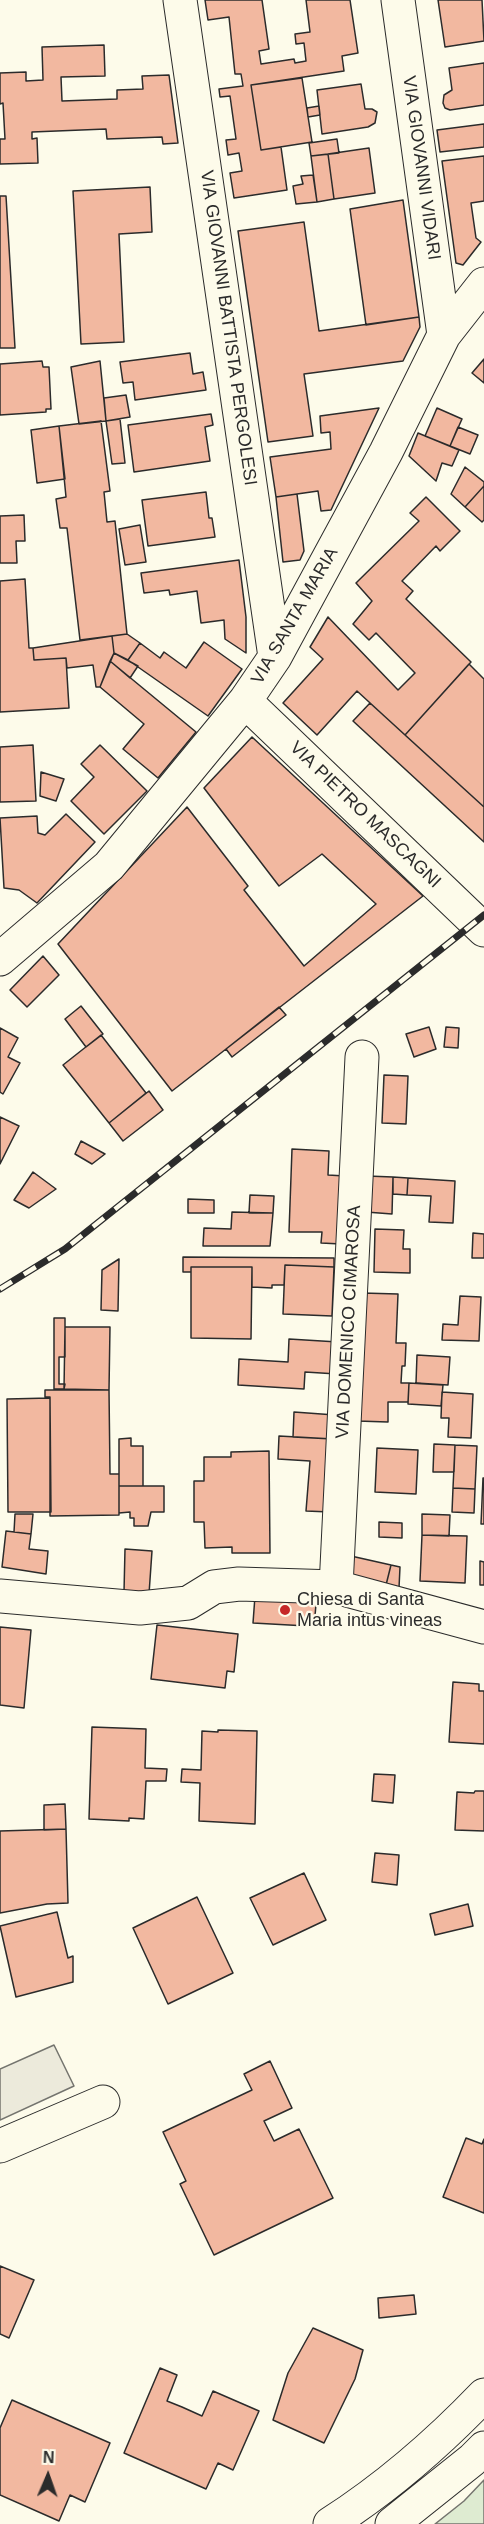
<!DOCTYPE html>
<html>
<head>
<meta charset="utf-8">
<style>
	body { margin:0 }
	#map { position:relative; width:484px; height:2524px; overflow:hidden; background:#fdfbea; font-family:Helvetica,sans-serif }
	canvas { display:block }
	.north { position:absolute; left:18px; top:2446px; width:60px; height:60px; -webkit-text-stroke:4px #fdfbea; paint-order:stroke; rotate:2deg; font-size:16px; font-weight:700; line-height:24px; text-align:center; color:#2b2b2b }
	.north::after { content:''; display:block; margin:auto; width:21px; height:27px; background:#2b2b2b; clip-path:polygon(50% 0,100% 100%,50% 72%,0 100%) }
</style>
</head>
<body>
<div id="map">
<canvas width="484" height="2524"></canvas>
<div class="north">N</div>
</div>
<script>
const ctx = document.querySelector('canvas').getContext('2d');
ctx.lineJoin = 'round';
function paint(path, color) {
  ctx.fillStyle = color;
  ctx.fill(path, 'evenodd');
}
function stroke(path, color, width, dash) {
  ctx.strokeStyle = color;
  ctx.lineWidth = width;
  ctx.lineCap = dash ? 'butt' : 'round';
  ctx.setLineDash(dash || []);
  ctx.stroke(path);
}
function drawText(font, color, halo, rows, align = 'center') {
  ctx.font = font + ' Helvetica,sans-serif';
  ctx.lineWidth = 4.5;
  ctx.setLineDash([]);
  ctx.textBaseline = 'middle';
  ctx.strokeStyle = halo;
  ctx.fillStyle = color;
  for (const [text, x, y, turn = 0] of rows) {
    ctx.save();
    ctx.translate(x, y);
    ctx.rotate((+turn || 0) * Math.PI / 180);
    ctx.textAlign = isNaN(turn) ? turn : align;
    if (halo) ctx.strokeText(text, 0, 0);
    ctx.fillText(text, 0, 0);
    ctx.restore();
  }
}
const green = new Path2D(`
	M484,2480v44h-49l29,-23z`);
paint(green, '#deebd1');
stroke(green, '#74746e', 1.5);
const parking = new Path2D(`
	M54,2045l20,41 -74,34v-51z`);
paint(parking, '#eceadb');
stroke(parking, '#74746e', 1.5);
const building = new Path2D(`
	M205,0h57l7,49 -10,2 2,13 33,-5 1,4 11,-2 -2,-18 -8,1 -1,-10 15,-2 -4,-32h44l8,53 -16,3 2,15 -93,14 10,65 20,-3 6,43 -53,8 -4,-25 12,-2 -3,-18 -11,2 -2,-15 10,-1 -6,-43 -10,1 -1,-8 24,-3 -2,-12h-6l-6,-57 -21,3z
	M438,0h44l2,41 -39,6z
	M104,45l1,31 -44,1 1,24 55,-2v-9l26,-1 -1,-13 27,-1 9,68 -15,1 -1,-7 -55,2 -1,-10 -74,3v7l5,-1 1,25 -38,1v-25h5l-2,-36 -3,1v-31l26,-1v9l17,-1 -1,-33z
	M484,63v42l-34,5 -5,-2 -2,-5 1,-8 8,-5 -3,-22z
	M302,78l10,64 -51,8 -10,-65z
	M361,84l4,25h7l5,3 -2,11 -7,4 -46,7 -5,-44z
	M319,106l1,9 -12,2 -1,-9z
	M484,124v23l-44,5 -3,-22z
	M337,139l2,14 -28,3 -2,-13z
	M369,148l6,45 -41,6 -6,-45z
	M328,154l6,45 -17,3 -6,-46z
	M484,156v45l-13,2 5,35 5,4 -18,23 -7,-2 -14,-102z
	M313,175l4,27 -21,2 -3,-18 10,-2 -2,-8z
	M150,187l2,45 -33,2 5,108 -43,2 -8,-153z
	M0,196h6l9,152h-15z
	M403,200l16,117 -53,8 -16,-116z
	M304,222l15,109 100,-14 1,10 -17,34 -99,13 9,62 -45,6 -30,-211z
	M190,353l3,21 10,-2 3,18 -71,10 -2,-18 -10,1 -3,-21z
	M484,359v24l-12,-10z
	M42,361l1,6h6l2,42h-5v3l-46,3v-51z
	M100,361l6,60 -27,3 -8,-57z
	M126,395l4,22 -24,4 -2,-23z
	M379,408l-48,102 -10,1 -3,-20 -42,6 -6,-40 61,-8 -1,-17 -9,1 -1,-17z
	M437,408l25,11 -12,27 -25,-10z
	M211,414l2,11 -8,2 5,34 -76,11 -6,-47z
	M120,419l5,44 -13,1 -6,-43z
	M101,421l9,70 -6,1 3,30 8,-1 12,113 -47,6 -13,-112h-7l-4,-29 10,-2 -7,-71z
	M59,426l6,53 -28,4 -6,-53z
	M458,427l20,8 -8,19 -20,-8z
	M418,433l41,17 -7,16 -10,-3 -6,18 -27,-25z
	M465,467l19,15v4l-19,21 -14,-13z
	M484,486v34l-2,2 -17,-15z
	M206,492l3,26h3l3,19 -67,9 -6,-46z
	M297,494l7,57 -4,9 -17,2 -7,-65z
	M426,497l34,34 -20,20 -4,-5 -34,35 11,10 -7,8 65,63 -66,73 -48,-44 -40,44 -34,-32 40,-44 -13,-12 18,-30 70,73 17,-17 -39,-40 -7,7 -16,-16 19,-23 -16,-18 63,-62 -9,-8z
	M24,515l1,26h-9l1,22h-17v-47z
	M140,525l6,37 -21,3 -6,-36z
	M239,560l7,57v36l-21,-14 -1,-19 -23,3 -4,-32 -27,4 -1,-5 -25,3 -3,-20z
	M25,579l4,69h4l1,12 32,-2 3,50 -69,4v-131z
	M127,634l13,9 -12,17 -14,-7 -2,-17z
	M112,636l2,17 -14,34h-4l-3,-22 -26,3 -1,-10 -32,2 -1,-12z
	M204,642l38,27 -34,47 -80,-56 12,-17 20,15 4,-6 22,16z
	M114,653l24,13 -8,12 -20,-17z
	M110,661l86,71 -38,46 -35,-29 21,-25 -44,-37z
	M469,664l15,15v128l-79,-72z
	M370,703l114,104v35l-131,-121z
	M252,737l171,159 -251,195 -114,-147 129,-137 61,79 -4,4 60,76 72,-62 -54,-50 -43,32 -75,-98z
	M33,745l3,56 -36,1v-55z
	M100,745l47,46 -43,43 -33,-33 23,-24 -13,-13z
	M41,772l23,7 -8,22 -16,-5z
	M66,814l29,28 -58,61 -18,-13 -15,-2 -4,-70 37,-2 1,17 7,2z
	M43,956l16,19 -32,32 -17,-17z
	M81,1006l22,28 -17,13 -21,-28z
	M279,1007l7,8 -54,42 -6,-8z
	M429,1027l7,22 -22,8 -8,-23z
	M446,1027l13,1 -1,20 -14,-1z
	M0,1028l18,10 -10,19 12,6 -17,31 -3,-2z
	M101,1035l45,58 -37,30 -46,-58z
	M384,1075l24,1 -2,48 -24,-1z
	M149,1091l14,19 -40,31 -14,-18z
	M0,1117l19,9 -19,38z
	M81,1141l24,13 -13,10 -17,-10z
	M292,1149l37,2 -1,24 17,1 -4,68 -20,-1 1,-11h-33z
	M33,1172l23,17 -27,19 -15,-8z
	M367,1176l26,1 -1,37 -26,-2z
	M393,1177l15,1 -1,17 -14,-1z
	M408,1178l47,3 -2,42 -24,-1 2,-26 -24,-1z
	M250,1195l24,1 -1,17h-24z
	M188,1199l26,1v13h-26z
	M232,1212l41,1 -3,33h-67l1,-18 27,1z
	M375,1229l29,1 -1,19h7v24l-36,-1z
	M473,1233l11,1v24h-12z
	M183,1257l151,1v9l-49,-2 -1,20h-12v3l-20,-1v-20h-61v5h-8z
	M119,1259l-1,52 -17,-1 1,-40z
	M285,1265l49,2 -2,49 -49,-2z
	M191,1267h61l-1,72 -60,-1z
	M362,1293l36,1 -2,49h10l-1,23h-3l-1,17h8l-1,19h-20v20l-31,-1z
	M460,1296l21,1 -2,44 -37,-1 1,-16 15,1z
	M54,1318h11v39h-6v27h6l-1,5h-10z
	M65,1327h45l-1,63 -45,-1z
	M289,1339l49,3 -1,32 -32,-2 -1,17 -66,-4 1,-26 49,3z
	M417,1355l33,2 -2,28 -32,-2z
	M409,1383l34,2 -2,21 -33,-2z
	M45,1390h64l1,84h9v41l-69,1v-119h-5z
	M442,1392l31,2 -2,44 -23,-1 1,-19h-8z
	M50,1398l1,114h-43l-1,-113z
	M294,1412l41,3 -2,24 -40,-2z
	M279,1436l54,3 -3,73 -24,-1 4,-50 -32,-2z
	M131,1438v8h12v40h-24v-47z
	M434,1444l21,1 -1,27h-21z
	M455,1445l22,1 -2,43 -22,-1z
	M377,1448l41,2 -2,44 -41,-2z
	M269,1451l1,102h-38v-6l-27,1 -1,-26h-10v-41h10v-24h27v-5z
	M483,1478h1v46h-3z
	M119,1486h45v26h-13l-3,14h-14v-8h-4v-6l-11,1z
	M453,1488l22,1 -1,24 -22,-1z
	M15,1514h18l-2,20 -17,-2z
	M422,1514l28,1 -1,21 -27,-1z
	M379,1522l23,1v15l-23,-1z
	M6,1531l25,3 -2,15 19,2 -2,23 -44,-7z
	M422,1535l45,1 -2,47 -45,-2z
	M125,1549l27,2 -3,43 -25,-2z
	M351,1556l40,9 -5,20 -36,-8z
	M480,1561l4,1v23h-4z
	M391,1565l9,2 -1,21 -13,-3z
	M255,1596l52,2 9,6 -1,12 -8,10 -54,-3z
	M157,1625l81,9 -4,38 -7,-1 -2,17 -74,-9z
	M0,1627l31,3 -7,78 -24,-3z
	M453,1682l26,2v7h5v53l-35,-2z
	M92,1727l54,2 -1,39 22,1 -1,12h-20l-2,38 -15,-1v3l-40,-2z
	M218,1730l39,1 -2,93 -56,-3 1,-38 -19,-1 1,-13 19,1 1,-39 16,1z
	M374,1774l21,1 -2,28 -21,-2z
	M475,1791h9v40l-29,-1 2,-38 17,1z
	M65,1804l1,25 -22,1v-25z
	M66,1829l2,74 -21,1 -47,9v-82z
	M375,1853l24,2 -2,30 -25,-3z
	M304,1873l22,47 -53,25 -23,-47z
	M197,1897l36,76 -65,31 -35,-76z
	M468,1904l5,22 -38,9 -5,-21z
	M57,1912l11,46 5,-2v26l-57,15 -16,-71z
	M270,2061l22,47 -28,13 10,20 25,-12 34,69 -119,57 -34,-71 6,-3 -23,-49 89,-42 -8,-16z
	M466,2138l16,6 2,-5v74l-41,-16z
	M0,2266l34,14 -25,58 -9,-4z
	M414,2295l2,19 -37,4 -1,-20z
	M313,2328l50,22 -8,29 -31,64 -51,-23 15,-47z
	M160,2368l17,7 -10,26 15,6 20,9 11,-25 46,20 -26,59 -15,-7 -12,26 -82,-36z
	M12,2400l98,43 -25,59 -15,-7 -11,26 -59,-26v-67z`);
paint(building, '#f2b8a0');
stroke(building, '#2b2b2b', 1.5);
const minor = new Path2D(`
	M180,0l95,657
	M398,0l46,335
	M245,701l239,229
	M0,959l109,-93 136,-165 30,-44 111,-205 58,-117 40,-51
	M336,1587l26,-530
	M0,1596l140,12 48,-5 26,-16 25,-3 97,3 148,40
	M0,2146l103,-44`);
const major = new Path2D(`
	M330,2524c56,-36 108,-81 154,-129
	M392,2524l80,-64 12,-12`);
stroke(minor, '#2b2b2b', 35);
stroke(major, '#2b2b2b', 35);
stroke(minor, '#fdfbea', 33);
stroke(major, '#fdfbea', 33);
const rail = new Path2D(`
	M0,1289l65,-40 419,-334`);
stroke(rail, '#2b2b2b', 7);
stroke(rail, '#fdfbea', 4.5, [14]);
for (const [x, y, r, color] of [
	[285,1610,6,"#c62828"]
]) {
  const dot = new Path2D();
  dot.arc(x, y, r, 0, 2 * Math.PI);
  ctx.fillStyle = color;
  ctx.fill(dot);
  stroke(dot, '#fdfbea', 2);
}
drawText('18px', '#2b2b2b', '#fdfbea', [
	["VIA GIOVANNI VIDARI",421,168,82],
	["VIA GIOVANNI BATTISTA PERGOLESI",228,328,82],
	["VIA SANTA MARIA",295,616,-60],
	["VIA PIETRO MASCAGNI",365,815,44],
	["VIA DOMENICO CIMAROSA",349,1322,-87]
]);
drawText('18px', '#2b2b2b', '#fdfbea', [
	["Chiesa di Santa",297,1600],
	["Maria intus vineas",297,1621]
], 'left');
</script>
</body>
</html>
